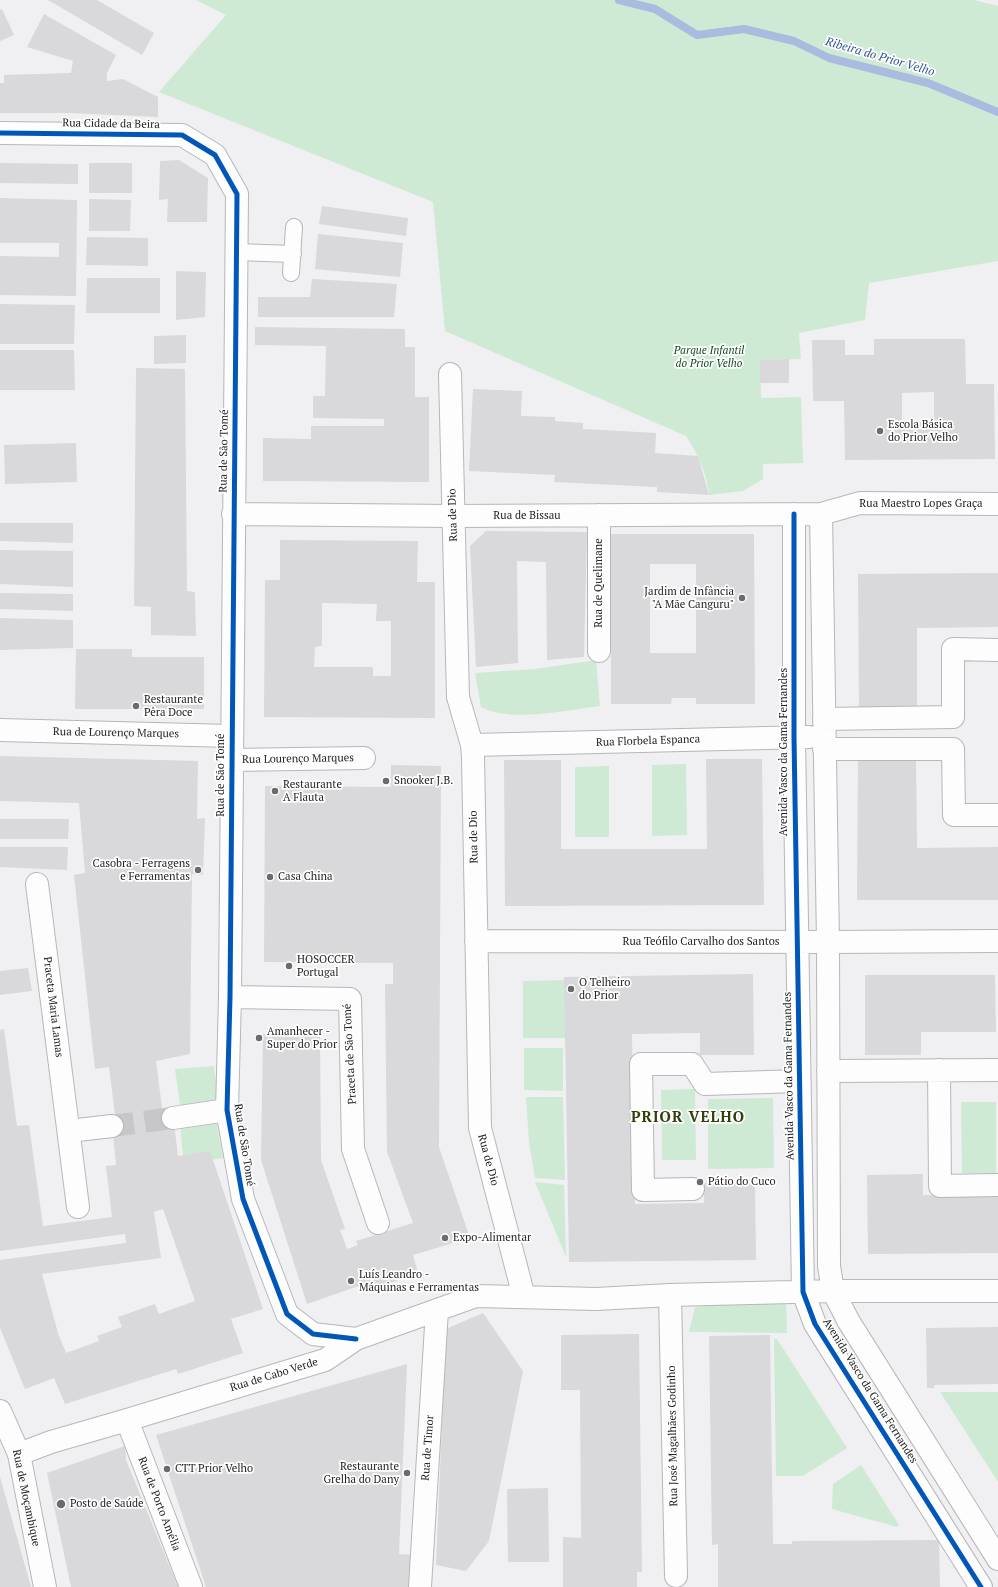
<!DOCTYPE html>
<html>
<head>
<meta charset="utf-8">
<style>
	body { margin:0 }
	canvas { display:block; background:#f0eff2 }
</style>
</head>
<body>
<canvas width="998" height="1587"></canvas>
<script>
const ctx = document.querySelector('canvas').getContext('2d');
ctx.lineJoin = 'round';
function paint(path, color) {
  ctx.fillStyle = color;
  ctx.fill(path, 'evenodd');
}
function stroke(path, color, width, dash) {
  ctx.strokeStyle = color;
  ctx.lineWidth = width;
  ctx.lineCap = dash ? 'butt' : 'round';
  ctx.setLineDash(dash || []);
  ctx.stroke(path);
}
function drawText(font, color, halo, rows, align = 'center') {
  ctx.font = font + ' "PT Serif",serif';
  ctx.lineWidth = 3.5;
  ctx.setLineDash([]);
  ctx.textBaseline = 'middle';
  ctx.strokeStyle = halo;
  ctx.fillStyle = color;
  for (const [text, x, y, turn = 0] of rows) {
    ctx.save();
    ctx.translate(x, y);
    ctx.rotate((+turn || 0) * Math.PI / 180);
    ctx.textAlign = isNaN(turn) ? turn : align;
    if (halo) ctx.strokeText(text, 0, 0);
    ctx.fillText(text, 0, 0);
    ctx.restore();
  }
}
paint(new Path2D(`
	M196,0h778l24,6v255l-129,22 -4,37 -66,13 2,26 -41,1 1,38 40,-1 2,66 -40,1v15l-20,12 -34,4c-2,-22 -11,-40 -23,-59l-241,-105 -12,-129 -274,-110 67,-77z
	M596,660l4,46c-32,4 -91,17 -119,1l-6,-34 60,-4z
	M686,764l1,71 -35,1v-71z
	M609,766v71h-34v-70z
	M575,980l3,58h-55v-57z
	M524,1048h39v43l-39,-1z
	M214,1066l5,40 -38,5 -6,-42z
	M695,1089l1,71h-34l-1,-70z
	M526,1097h37l2,83 -30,-2 -6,-36z
	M773,1098l1,70 -66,1v-70z
	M961,1102h35v71h-34z
	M216,1119l7,39 -39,6 -4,-39z
	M535,1182l29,3 2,72z
	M786,1299l1,34 -98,-1 6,-25z
	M774,1339h3l70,109 -44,28h-27z
	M940,1392h58v90z
	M861,1465l38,60 -2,2 -65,-18 1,-25z`), '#cfead4');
stroke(new Path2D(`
	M619,0l36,9 42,26 47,-6 50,12 35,17 99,25 70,29`), '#a9bce0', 8);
paint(new Path2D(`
	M48,0h49l57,33 -12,22z
	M2,9l12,26 -14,6v-31z
	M44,14l72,41 -9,18v8l16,-2 35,18v20l-88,-4h-70v-30h4v-8l67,-2 2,-12 -46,-14z
	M179,160l29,18 -1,44h-40l1,-23 -9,1 1,-39z
	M0,163l78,1v20l-78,-1z
	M89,163h43v30h-43z
	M0,198l77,2 -1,96 -76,-1v-39l59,1v-14h-59z
	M89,199l42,1 -1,31h-41z
	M322,206l86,12 -2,18 -87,-12z
	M318,234l85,9 -3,34 -85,-8z
	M87,237l61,1v28l-62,-1z
	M176,271l30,1 -1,45 -29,3z
	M87,278h73v35h-74z
	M312,279l85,5 -3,33h-136v-20h52z
	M0,304l75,1 -1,39h-74z
	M255,327l150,2v18h10v50h14v85l-166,-1v-43l48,1v-13h73v-7l-71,-1v-22h12l1,-50 -71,-1z
	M186,335v28l-32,1v-28z
	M874,339h91l1,45h28l1,75 -150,1 -1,-59h-31l-1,-61h33v15h29zM934,392v29l-32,1v-29z
	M0,350h74l1,40h-75z
	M789,359v24h-29v-23z
	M136,368l49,1 2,222 8,1 1,44 -45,-1v-28l-17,-1z
	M473,389l49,2 -1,25 34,1v4l28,2v6l73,4 -1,20 43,3 11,39 -52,-3v-5l-103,-5 1,-7 -86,-4z
	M76,443l1,39 -72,2 -1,-39z
	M0,523h73v20l-73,-2z
	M486,531l101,1 -3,125 -37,3 -1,-98 -29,-1 1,102 -42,4 -6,-121z
	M611,534h143l1,170h-59v-6h-24l-1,6h-60zM650,564h46v89h-46z
	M280,540l138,1 -1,41h18v136l-171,-1 1,-137h15zM322,603l55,1 -1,17h15v55h-18v-9h-59l1,-20 7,-1z
	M0,550l73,1v36l-73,-3z
	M998,573v54l-81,1v85h-58l-1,-139z
	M0,593l73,1v17l-73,-2z
	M0,618l73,2v28l-73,2z
	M76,649h56v8h72v52h-129z
	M0,756l198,5 -1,58 8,-1 -2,57 -11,-1 -2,180 -34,7 6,47 10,-1 6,49 32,-5 53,158 -32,10 12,34 -65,21 -2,-5 -111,35 -11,-26 -29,11 -25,-61v-68l126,-17 -1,-9 -125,17v-221l4,-1 13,97 12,-1 14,101 69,-9 -6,-51 10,-1 -5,-50h4l-6,-48 -14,2 -21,-194 11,-2 -6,-70 -79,-2zM163,1209l32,92 -36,13 -4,-10 -37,13 4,10 -25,9 2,5 -33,12 -8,-20 -16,-59 119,-16 -7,-46z
	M706,759h56l2,146 -259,1 -1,-146h57v89h146z
	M858,761h58l1,87 81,-1v53h-141z
	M391,765l50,1 -2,381 31,91 -57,17 5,18 -45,16 -3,-7 -63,22 -46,-144 2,-126 57,3 1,123 24,69 -5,1 7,19 11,-4 -2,-4 57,-18 -26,-71 -2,-168h8v-21l-129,-1 1,-176 126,1z
	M0,819h69l-1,20h-68z
	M0,847h68l-1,23 -67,-3z
	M28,968l4,23 -32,4v-24z
	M753,974l1,81h-54v-22l-68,1 3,170 69,-1v-20l51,-1 1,78 -187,2 -5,-285z
	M865,975h130l1,57h-75v23h-56z
	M923,1174v21h75v58l-130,1 -1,-79z
	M483,1313l40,58 -34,170 -23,30 -30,-6 10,-236z
	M998,1327v57l-64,1v3h-7l-1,-60z
	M639,1334l3,238h-5v15h-74v-50l18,1 -1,-148h-19v-55z
	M770,1335l3,209h19v-3l147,-1 1,47h-222v-43l-6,1 -3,-209z
	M407,1364l-8,190 17,1 -3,32h-207l-50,-152z
	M125,1446l1,14 52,127h-107l-24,-114z
	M0,1477l31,110h-31z
	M548,1488l1,74h-41l-1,-73z`), '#d9d8da');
stroke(new Path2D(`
	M112,1126l61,-8`), '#c7c6c9', 22, [22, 11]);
const lane = new Path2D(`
	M236,252l57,2
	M291,273l3,-46`);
const street = new Path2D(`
	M0,133l182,2 33,20 22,39 -7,803 -3,113 16,89 44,115 26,20 43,5
	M450,374l8,323 14,48 1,12 7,371 44,169
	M233,514l220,2 368,-2 39,-11 138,1
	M794,514v223l9,555 12,32 166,263
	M821,514l7,428 1,324 4,25 16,31 149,237
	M599,651v-136
	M824,719l129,-2v-68l45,1
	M0,730l231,6
	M472,745l337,-8
	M824,749h129l1,66h44
	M231,760l133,-2
	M37,884l41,323
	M476,941l352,1 170,-1
	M230,997l120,2 3,150 25,74
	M939,1070l1,116 58,-1
	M828,1071l170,-1
	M173,1118l54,-8
	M69,1131l43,-5
	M693,1189l-50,1 -2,-126h51l13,20 94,-3
	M670,1295l6,281
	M127,1420l64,167
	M19,1454l32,-12 76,-22 198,-60 31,-21 120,-43 120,3 74,-4 163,-4h165
	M420,1587l17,-277`);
const secondary = new Path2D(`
	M0,1411l19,43 26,133`);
stroke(lane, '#b7b6b9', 18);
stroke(street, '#b7b6b9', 24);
stroke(secondary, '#b7b6b9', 24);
stroke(lane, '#fdfdfd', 16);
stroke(street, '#fdfdfd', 22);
stroke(secondary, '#fdfdfd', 22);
stroke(new Path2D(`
	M0,133l182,2 33,20 22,39 -7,803 -3,113 16,89 44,115 26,20 43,5
	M794,514v223l9,555 12,32 166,263`), '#0057b8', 5);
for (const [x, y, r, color] of [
	[880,431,4,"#6b6a6c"],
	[742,598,4,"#6b6a6c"],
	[136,706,4,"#6b6a6c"],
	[386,781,4,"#6b6a6c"],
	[275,791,4,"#6b6a6c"],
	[198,870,4,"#6b6a6c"],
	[270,877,4,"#6b6a6c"],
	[289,966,4,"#6b6a6c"],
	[571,989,4,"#6b6a6c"],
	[259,1038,4,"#6b6a6c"],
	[700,1182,4,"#6b6a6c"],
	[445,1238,4,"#6b6a6c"],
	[351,1281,4,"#6b6a6c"],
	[167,1469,4,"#6b6a6c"],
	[407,1473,4,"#6b6a6c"],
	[61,1504,5,"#6b6a6c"]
]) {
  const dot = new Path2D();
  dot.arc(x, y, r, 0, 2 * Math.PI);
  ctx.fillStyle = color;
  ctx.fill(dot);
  stroke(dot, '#fff', 1.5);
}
drawText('11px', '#232224', '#fff', [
	["Rua Cidade da Beira",111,124,1],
	["Rua de São Tomé",224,451,-89],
	["Rua Maestro Lopes Graça",921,504],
	["Rua de Dio",453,515,-92],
	["Rua de Bissau",527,516],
	["Rua de Quelimane",599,583,-90],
	["Rua de Lourenço Marques",116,733,1],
	["Rua Florbela Espanca",648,741,-2],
	["Avenida Vasco da Gama Fernandes",784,752,-90],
	["Rua Lourenço Marques",298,759,-1],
	["Rua de São Tomé",221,775,-90],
	["Rua de Dio",474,837,-91],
	["Rua Teófilo Carvalho dos Santos",701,942],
	["Praceta Maria Lamas",53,1007,83],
	["Praceta de São Tomé",350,1054,-93],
	["Avenida Vasco da Gama Fernandes",789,1076,-91],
	["Rua de São Tomé",244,1145,81],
	["Rua de Dio",488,1160,75],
	["Rua de Cabo Verde",274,1375,-17],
	["Avenida Vasco da Gama Fernandes",870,1391,58],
	["Rua José Magalhães Godinho",673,1436,-91],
	["Rua de Timor",428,1448,-86],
	["Rua de Moçambique",26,1498,78],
	["Rua de Porto Amélia",159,1504,69]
]);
drawText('italic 11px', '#124921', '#fff', [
	["Parque Infantil",709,351],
	["do Prior Velho",709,364]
]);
drawText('11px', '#232224', '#fff', [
	["Escola Básica",888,425],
	["do Prior Velho",888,438],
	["Jardim de Infância",734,592,"right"],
	["\"A Mãe Canguru\"",734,605,"right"],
	["Restaurante",144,700],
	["Pêra Doce",144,713],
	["Snooker J.B.",394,781],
	["Restaurante",283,785],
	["A Flauta",283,798],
	["Casobra - Ferragens",190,864,"right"],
	["e Ferramentas",190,877,"right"],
	["Casa China",278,877],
	["HOSOCCER",297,960],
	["Portugal",297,973],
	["O Telheiro",579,983],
	["do Prior",579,996],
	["Amanhecer -",267,1032],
	["Super do Prior",267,1045],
	["Pátio do Cuco",708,1182],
	["Expo-Alimentar",453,1238],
	["Luís Leandro -",359,1275],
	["Máquinas e Ferramentas",359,1288],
	["Restaurante",399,1467,"right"],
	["Grelha do Dany",399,1480,"right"],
	["CTT Prior Velho",175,1469],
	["Posto de Saúde",70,1504]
], 'left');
drawText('italic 12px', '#315391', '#fff', [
	["Ribeira do Prior Velho",880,57,16]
]);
ctx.letterSpacing = '1px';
drawText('bold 15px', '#2f4008', '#fff', [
	["PRIOR VELHO",688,1118]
]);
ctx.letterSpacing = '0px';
</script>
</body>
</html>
